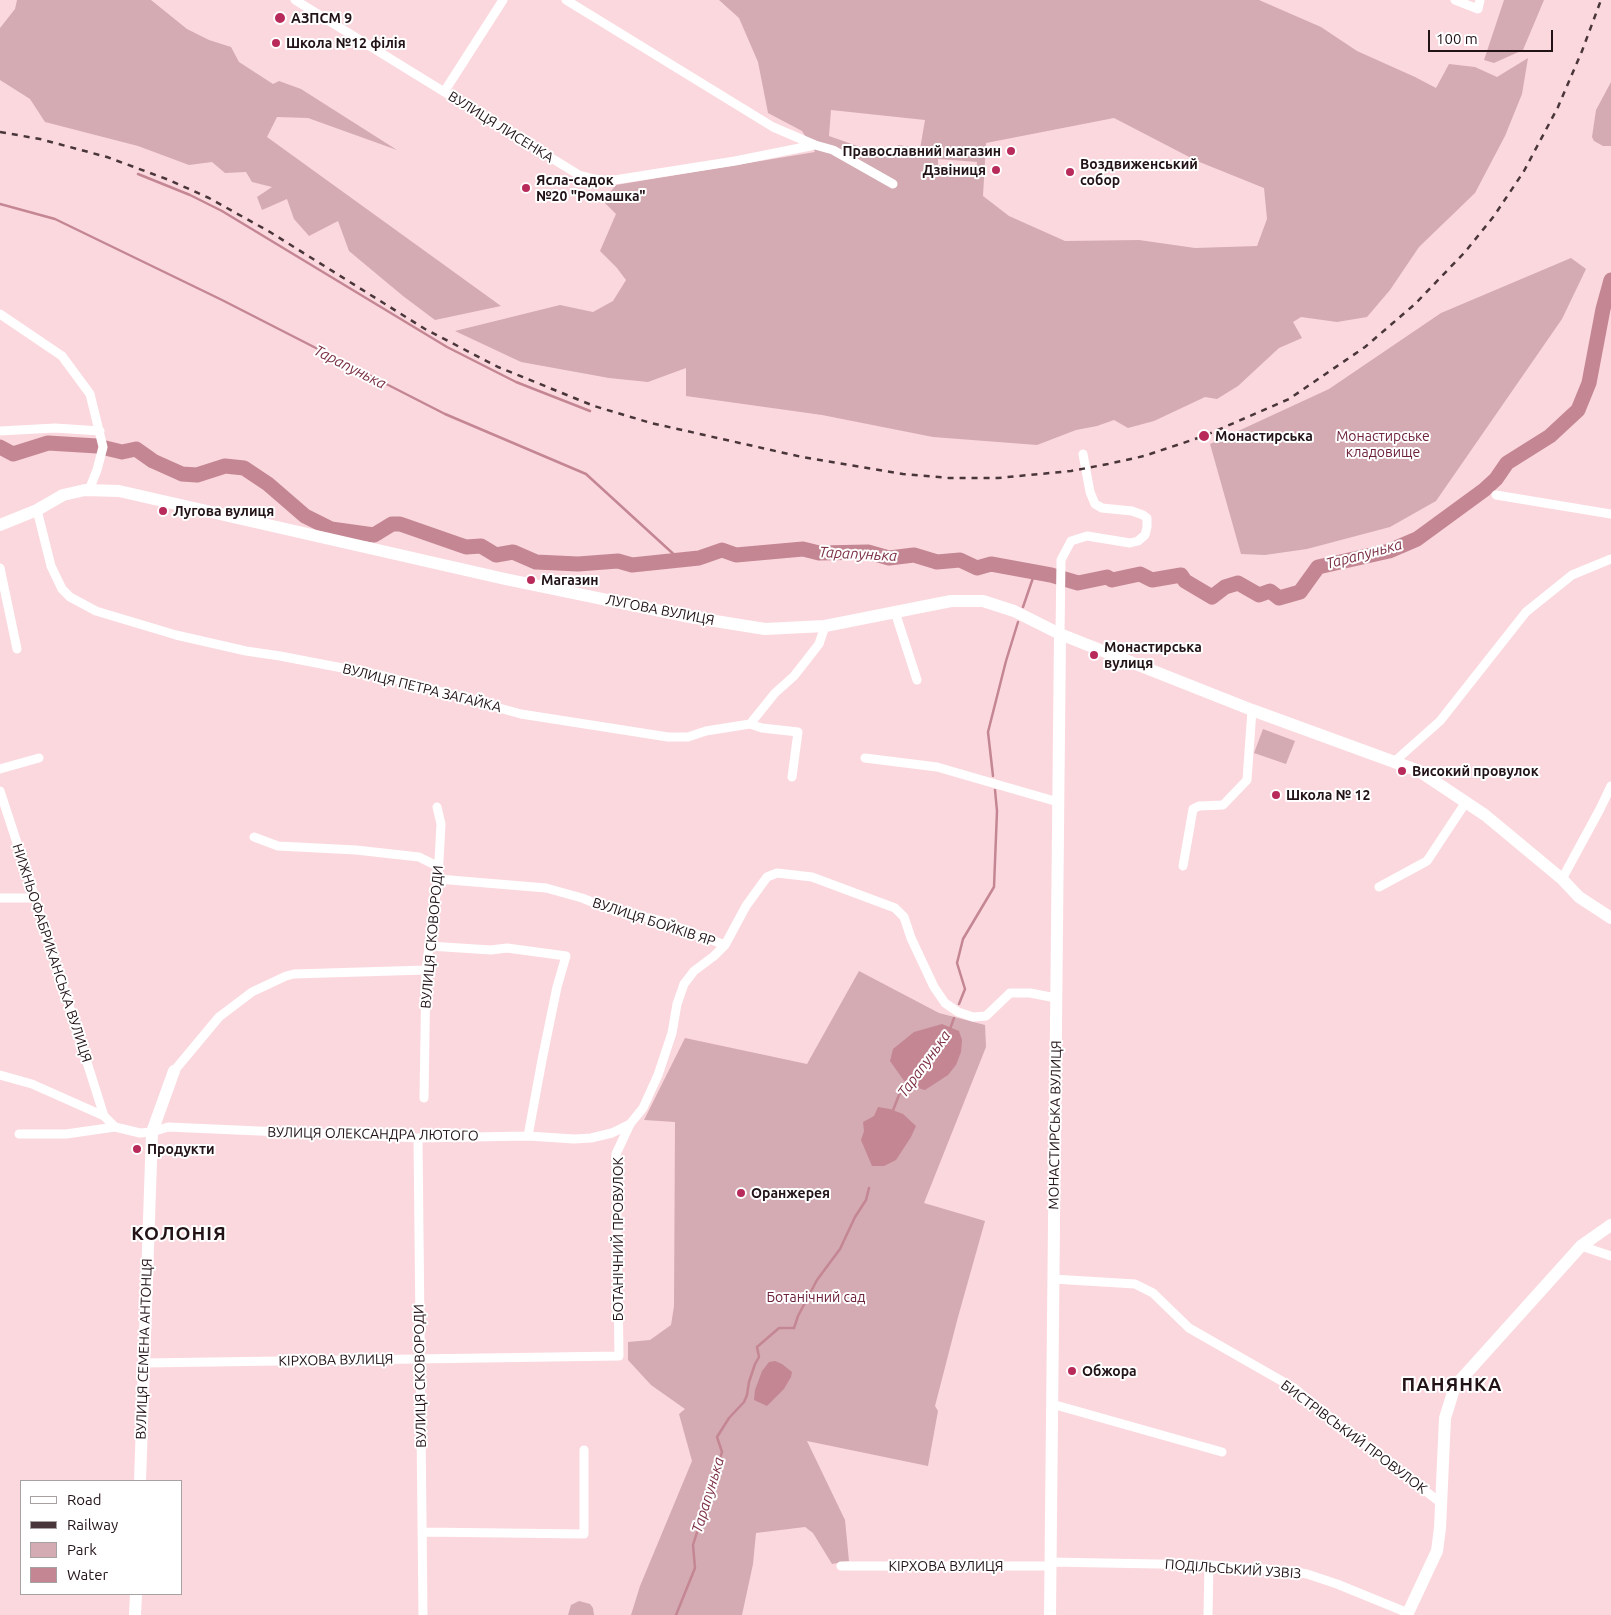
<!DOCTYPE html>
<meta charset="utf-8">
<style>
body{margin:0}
#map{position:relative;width:1611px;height:1615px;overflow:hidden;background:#fbd8de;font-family:Ubuntu,sans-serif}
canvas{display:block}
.legend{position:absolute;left:20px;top:1480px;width:162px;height:115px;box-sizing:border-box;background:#fff;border:1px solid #a7a1a2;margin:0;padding:6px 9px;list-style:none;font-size:15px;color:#221316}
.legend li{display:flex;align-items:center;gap:10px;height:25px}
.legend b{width:25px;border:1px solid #a7a1a2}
.scale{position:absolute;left:1428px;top:30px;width:125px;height:22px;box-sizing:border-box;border:2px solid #221316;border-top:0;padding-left:6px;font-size:15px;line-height:18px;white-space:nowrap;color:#221316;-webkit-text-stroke:4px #fff;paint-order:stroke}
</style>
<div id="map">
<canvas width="1611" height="1615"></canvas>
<ul class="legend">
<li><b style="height:6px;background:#fff"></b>Road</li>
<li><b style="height:6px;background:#49363a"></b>Railway</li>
<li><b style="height:14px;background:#d4abb3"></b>Park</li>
<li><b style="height:14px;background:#c48692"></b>Water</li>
</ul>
<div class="scale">100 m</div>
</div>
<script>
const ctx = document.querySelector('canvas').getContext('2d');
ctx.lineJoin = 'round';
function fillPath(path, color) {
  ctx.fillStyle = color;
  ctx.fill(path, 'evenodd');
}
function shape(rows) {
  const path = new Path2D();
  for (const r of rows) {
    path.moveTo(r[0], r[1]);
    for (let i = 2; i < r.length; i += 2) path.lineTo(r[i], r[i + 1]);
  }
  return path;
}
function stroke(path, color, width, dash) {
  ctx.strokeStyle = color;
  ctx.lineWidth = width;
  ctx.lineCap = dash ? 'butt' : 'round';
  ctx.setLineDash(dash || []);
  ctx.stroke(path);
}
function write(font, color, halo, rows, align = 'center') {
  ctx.font = font + ' Ubuntu,sans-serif';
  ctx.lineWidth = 4;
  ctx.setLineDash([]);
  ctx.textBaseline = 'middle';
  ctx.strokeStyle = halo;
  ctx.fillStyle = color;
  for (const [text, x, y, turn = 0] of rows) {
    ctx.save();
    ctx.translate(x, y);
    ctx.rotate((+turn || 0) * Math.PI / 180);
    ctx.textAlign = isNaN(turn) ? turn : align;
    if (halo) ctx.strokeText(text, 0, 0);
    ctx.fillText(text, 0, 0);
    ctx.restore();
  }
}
const green = shape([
 [17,0,151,0,187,29,209,40,231,47,239,62,273,84,279,81,301,89,397,150,308,118,277,117,267,137,501,306,435,320,403,296,349,251,338,221,309,236,294,219,287,199,262,210,257,197,272,187,252,182,246,172,225,173,212,162,189,165,138,146,45,122,30,99,0,80,0,28,15,9],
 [719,0,1259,0,1321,27,1357,51,1415,77,1436,88,1449,64,1475,67,1497,77,1528,58,1522,94,1505,136,1475,193,1419,247,1390,290,1367,317,1337,322,1301,317,1293,322,1302,338,1279,348,1238,386,1217,399,1205,397,1154,421,1128,428,1114,420,1097,426,1076,430,1037,445,933,437,822,415,686,396,686,368,648,382,609,378,521,362,455,331,560,305,593,312,613,301,626,280,617,268,600,251,616,214,603,201,616,185,815,152,802,131,768,113,758,62,739,18],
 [831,110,925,120,920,149,899,145,880,154,829,136],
 [1114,118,1197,161,1264,188,1267,219,1257,246,1195,248,1139,240,1065,241,1009,216,983,196,986,143],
 [938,159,977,162,976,169,938,165],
 [1504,0,1544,0,1523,50,1494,63,1484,60],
 [1611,82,1611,146,1603,146,1594,141,1592,137,1596,110],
 [1571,258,1586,269,1562,319,1436,501,1390,527,1307,549,1265,555,1241,554,1210,444,1329,389,1441,313],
 [1263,729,1295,741,1286,764,1254,753],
 [859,971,939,1013,985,1025,986,1047,924,1203,985,1221,958,1317,935,1406,938,1411,928,1466,807,1441,845,1520,849,1561,832,1564,813,1533,805,1527,756,1533,753,1564,742,1615,631,1615,640,1586,692,1461,679,1414,685,1409,651,1385,628,1360,628,1342,650,1340,671,1325,674,1306,675,1122,644,1120,685,1038,807,1064],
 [579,1601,590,1604,593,1608,594,1615,568,1615,571,1605]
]);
const water = shape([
 [942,1024,959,1031,962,1040,961,1052,956,1065,948,1075,925,1090,907,1085,890,1061,893,1049,914,1032],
 [878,1107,890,1109,903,1114,916,1126,911,1137,896,1160,884,1166,872,1166,861,1140,864,1131,863,1122,874,1116],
 [775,1361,782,1364,792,1372,791,1377,784,1389,767,1406,754,1400,755,1390,762,1371,769,1362]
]);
const stream = shape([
 [138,174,190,195,222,211,447,347,516,382,590,411],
 [0,204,55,219,222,300,445,414,586,474,680,560],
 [1023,607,1035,572],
 [993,776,988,732,1006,661,1018,622],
 [959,1004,965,989,957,963,963,939,994,887,997,811,995,790],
 [950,1029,954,1018],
 [892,1113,899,1095,907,1082],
 [676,1615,695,1568,693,1545,722,1452,717,1437,729,1418,744,1402,747,1395,749,1382,755,1364,759,1357,757,1347,779,1328,794,1328,798,1316,817,1280,840,1249,855,1217,866,1200,869,1188]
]);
const river = shape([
 [0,447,13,454,48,443,97,446,122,452,136,449,153,461,182,474,197,475,225,466,244,468,268,484,305,516,331,529,374,535,392,524,400,524,466,547,481,546,496,555,513,552,536,562,578,564,618,561,632,565,699,558,722,550,736,555,803,549,819,553,868,552,889,558,914,555,937,562,960,560,977,568,991,564,1051,575,1078,583,1107,577,1112,580,1140,574,1152,580,1181,575,1185,581,1212,597,1225,587,1238,583,1259,595,1270,591,1279,598,1300,592,1318,567,1389,551,1417,539,1484,490,1496,479,1507,463,1550,436,1578,410,1589,383,1603,309,1611,280]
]);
const street = shape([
 [295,0,579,175,594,179,608,181,735,161,815,145],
 [566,0,773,127,815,145,833,150,893,184],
 [1455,0,1478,9,1480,0],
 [444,92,503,0],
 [0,314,62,356,90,394,103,447,97,470,89,490],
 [0,431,55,428,100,431],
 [1496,495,1611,514],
 [37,510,51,566,62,589,70,597,96,611,176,635,246,651,280,656,384,676,521,714,668,737,688,737,706,731,750,724,775,693,794,676,819,644,825,626],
 [0,568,17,649],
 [895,612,917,680],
 [1060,634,1061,560,1071,541,1087,536,1130,543,1138,541,1145,535,1147,527,1147,518,1143,515,1132,511,1102,508,1095,504,1090,492,1083,454],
 [750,724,762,728,798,732,792,777],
 [865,758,937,767,1058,802],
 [1395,761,1440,721,1526,612,1572,575,1611,559],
 [0,769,39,758],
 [0,791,35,898,104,1116],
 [254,837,278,846,356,850,419,857,439,867],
 [1183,866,1193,809,1199,806,1223,805,1247,780,1252,710],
 [438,879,546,888,582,898,612,910,661,921,725,945,746,906,767,877,777,873,812,877,895,908,904,917,911,938,934,987,945,1003,958,1012,973,1017,986,1016,1010,993,1030,993,1056,998],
 [1562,879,1600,809,1611,786],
 [1379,887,1427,861,1466,802],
 [0,898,35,898],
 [429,946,491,950,507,948,566,956,557,987,542,1060,528,1136],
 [174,1071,219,1017,252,992,286,976,294,974,426,970],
 [0,1075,32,1084,104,1116,115,1127,140,1133,152,1132,168,1127,418,1138,528,1136,574,1139,591,1138,612,1133,630,1124],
 [424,1098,426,970,438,879,441,824,437,807],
 [19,1134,66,1134,115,1127],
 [418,1138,423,1615],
 [1581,1246,1611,1256],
 [1053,1279,1135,1284,1153,1293,1189,1328,1294,1388,1337,1423,1441,1503],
 [144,1363,619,1356,616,1154,630,1124,643,1108,658,1075,672,1033,677,1004,684,984,694,971,714,956,725,945],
 [1052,1404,1222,1452],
 [422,1532,584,1534,584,1450],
 [1051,1562,1209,1565,1290,1571,1307,1574,1337,1584,1408,1613],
 [841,1566,1051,1566],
 [1208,1615,1209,1565]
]);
const secondary = shape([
 [0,525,37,510,63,495,85,490,119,491,505,579,690,617,765,629,825,626,951,601,983,601,1014,611,1060,634,1252,710,1419,771,1485,815,1562,879,1579,897,1611,918],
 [140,1481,152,1132,174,1071],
 [135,1615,136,1594],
 [1050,1615,1060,634],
 [1407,1615,1437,1551,1440,1528,1445,1418,1455,1386,1581,1246,1611,1225]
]);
const rail = shape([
 [0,132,40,139,107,157,169,180,209,198,270,232,425,329,498,367,594,406,651,423,802,457,903,474,949,478,998,478,1071,471,1108,464,1144,456,1204,436,1289,399,1365,347,1415,304,1465,252,1494,216,1524,171,1558,107,1582,51,1601,0]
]);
const markers = [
 [280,18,6,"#b82a5a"],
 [276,43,5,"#b82a5a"],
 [1011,151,5,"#b82a5a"],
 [996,170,5,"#b82a5a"],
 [1070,172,5,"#b82a5a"],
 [526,188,5,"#b82a5a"],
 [1204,436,6,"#b82a5a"],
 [163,511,5,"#b82a5a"],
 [531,580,5,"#b82a5a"],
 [1094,655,5,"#b82a5a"],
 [1402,771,5,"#b82a5a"],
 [1276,795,5,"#b82a5a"],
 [137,1149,5,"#b82a5a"],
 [741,1193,5,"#b82a5a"],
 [1072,1371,5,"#b82a5a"]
];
const poiNames = [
 ["АЗПСМ 9",291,18],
 ["Школа №12 філія",286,43],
 ["Православний магазин",1001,151,"right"],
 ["Воздвиженський",1080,164],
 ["собор",1080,180],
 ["Дзвіниця",986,170,"right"],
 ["Ясла-садок",536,180],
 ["№20 \"Ромашка\"",536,196],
 ["Монастирська",1215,436],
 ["Лугова вулиця",173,511],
 ["Магазин",541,580],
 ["Монастирська",1104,647],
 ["вулиця",1104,663],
 ["Високий провулок",1412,771],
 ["Школа № 12",1286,795],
 ["Продукти",147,1149],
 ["Оранжерея",751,1193],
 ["Обжора",1082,1371]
];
const streetNames = [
 ["ВУЛИЦЯ ЛИСЕНКА",501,127,32],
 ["ЛУГОВА ВУЛИЦЯ",660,610,11],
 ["ВУЛИЦЯ ПЕТРА ЗАГАЙКА",422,688,14],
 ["ВУЛИЦЯ БОЙКІВ ЯР",654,922,18],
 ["ВУЛИЦЯ СКОВОРОДИ",432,937,-85],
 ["НИЖНЬОФАБРИКАНСЬКА ВУЛИЦЯ",52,953,72],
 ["МОНАСТИРСЬКА ВУЛИЦЯ",1055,1125,-89],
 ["ВУЛИЦЯ ОЛЕКСАНДРА ЛЮТОГО",373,1134,1],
 ["БОТАНІЧНИЙ ПРОВУЛОК",618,1239,-90],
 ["ВУЛИЦЯ СЕМЕНА АНТОНЦЯ",144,1349,-88],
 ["КІРХОВА ВУЛИЦЯ",336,1360,-1],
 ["ВУЛИЦЯ СКОВОРОДИ",420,1376,-91],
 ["БИСТРІВСЬКИЙ ПРОВУЛОК",1354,1437,37],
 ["КІРХОВА ВУЛИЦЯ",946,1566],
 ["ПОДІЛЬСЬКИЙ УЗВІЗ",1233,1569,4]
];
const parkNames = [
 ["Монастирське",1383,436],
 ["кладовище",1383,452],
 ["Ботанічний сад",816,1297]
];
const waterNames = [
 ["Тарапунька",350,367,27],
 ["Тарапунька",858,554,3],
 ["Тарапунька",1364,554,-15],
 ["Тарапунька",924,1064,-54],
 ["Тарапунька",708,1495,-73]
];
const districtNames = [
 ["КОЛОНІЯ",179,1234],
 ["ПАНЯНКА",1452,1385]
];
fillPath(green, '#d4abb3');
fillPath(water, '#c48692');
stroke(stream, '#c48692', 2.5);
stroke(river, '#c48692', 15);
stroke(street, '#fff', 9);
stroke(secondary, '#fff', 12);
stroke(rail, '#49363a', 2.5, [6, 6]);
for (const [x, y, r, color] of markers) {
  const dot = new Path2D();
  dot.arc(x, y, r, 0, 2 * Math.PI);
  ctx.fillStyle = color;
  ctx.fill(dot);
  stroke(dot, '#fff', 2);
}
write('bold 14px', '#221316', '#fff', poiNames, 'left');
write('14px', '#221316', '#fff', streetNames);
write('14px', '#6d2238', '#fff', parkNames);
write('italic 15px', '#7c3044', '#fff', waterNames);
ctx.letterSpacing = '1px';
write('bold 19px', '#221316', '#fff', districtNames);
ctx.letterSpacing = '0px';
</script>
